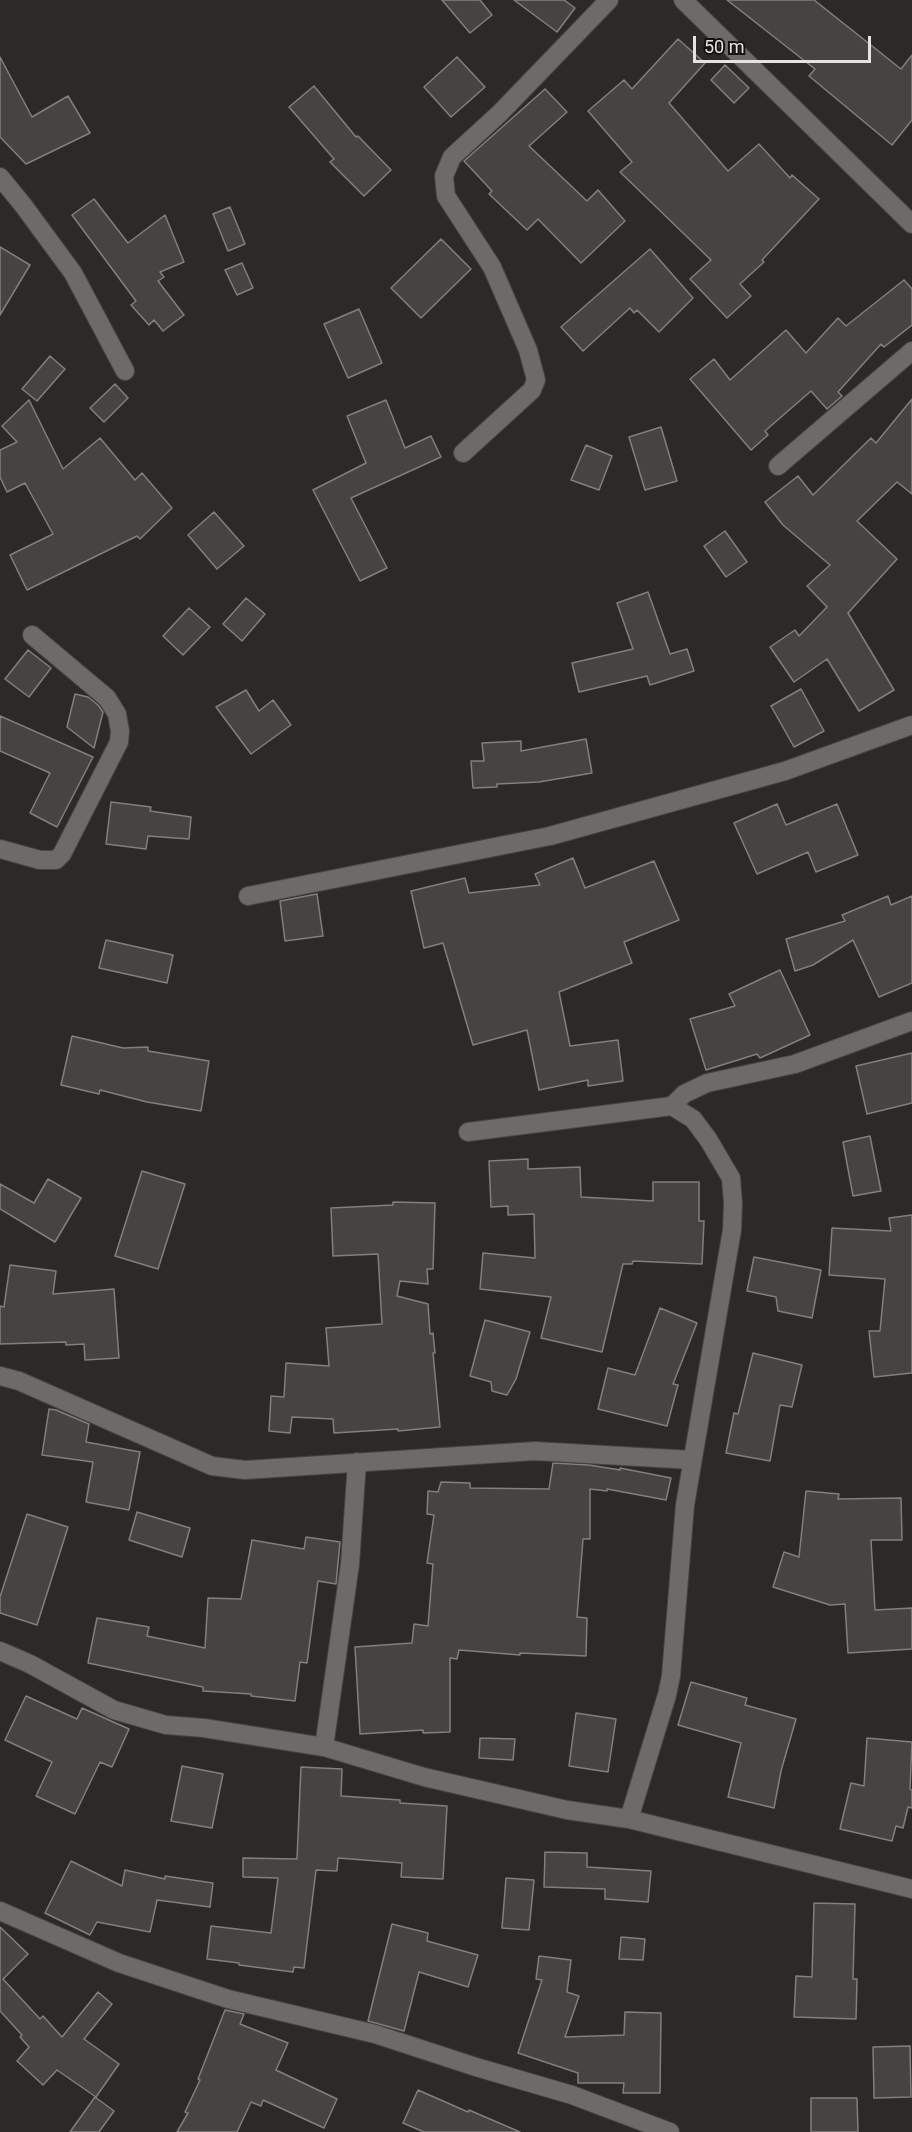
<!DOCTYPE html>
<style>
body{margin:0}
#map{position:relative;width:912px;height:2132px;overflow:hidden;background:#2c2a28;font-family:Roboto,sans-serif}
canvas{display:block}
.scale{position:absolute;left:693px;top:36px;width:178px;height:27px;box-sizing:border-box;border:3px solid #e4e3e1;border-top:0;padding-left:8px;font-size:18px;line-height:21px;white-space:nowrap;color:#e4e3e1;-webkit-text-stroke:4px #141312;paint-order:stroke}
</style>
<div id="map">
<canvas width="912" height="2132"></canvas>
<div class="scale">50 m</div>
</div>
<script>
const ctx = document.querySelector('canvas').getContext('2d');
ctx.lineJoin = 'round';
function fillPath(path, color) {
  ctx.fillStyle = color;
  ctx.fill(path, 'evenodd');
}
function shape(rows) {
  const path = new Path2D();
  for (const r of rows) {
    path.moveTo(r[0], r[1]);
    for (let i = 2; i < r.length; i += 2) path.lineTo(r[i], r[i + 1]);
  }
  return path;
}
function stroke(path, color, width, dash) {
  ctx.strokeStyle = color;
  ctx.lineWidth = width;
  ctx.lineCap = dash ? 'butt' : 'round';
  ctx.setLineDash(dash || []);
  ctx.stroke(path);
}
const building = shape([
 [442,0,480,0,492,15,470,33,442,0],
 [514,0,564,0,575,8,557,32,514,0],
 [727,0,814,0,901,69,912,55,912,120,892,145,809,76,815,69,727,0],
 [678,39,705,63,669,103,728,171,759,144,790,178,792,175,819,199,762,260,764,262,740,284,751,296,727,318,690,279,711,260,620,172,632,162,588,111,624,80,632,89,678,39],
 [0,57,32,117,68,96,90,133,26,164,0,137,0,57],
 [457,57,485,87,451,117,424,87,457,57],
 [725,65,749,88,734,103,711,80,725,65],
 [314,86,356,137,358,136,391,170,364,196,330,162,334,159,289,107,314,86],
 [545,89,567,112,529,146,587,201,598,190,625,221,581,263,538,219,527,230,489,194,492,191,464,161,545,89],
 [94,199,128,243,165,215,184,262,160,272,164,277,158,281,184,315,163,331,154,320,149,325,131,305,136,301,72,215,94,199],
 [230,207,245,244,228,251,213,214,230,207],
 [441,239,471,269,421,318,391,288,441,239],
 [0,247,30,265,0,315,0,247],
 [650,249,693,298,659,332,637,310,634,313,630,308,583,351,561,327,650,249],
 [242,263,253,288,237,295,225,270,242,263],
 [904,280,912,289,912,325,884,347,881,344,838,392,842,396,827,409,811,391,765,431,768,435,751,450,690,379,714,359,730,380,786,330,806,353,838,318,846,326,904,280],
 [359,309,382,363,348,378,324,324,359,309],
 [50,356,65,369,37,401,22,389,50,356],
 [115,384,128,398,104,422,90,408,115,384],
 [912,399,912,494,897,482,857,521,897,559,848,613,894,690,859,711,827,659,794,682,770,647,795,630,799,636,827,607,807,586,830,565,783,525,765,502,798,476,813,495,871,438,876,443,912,399],
 [29,400,63,469,100,438,135,480,142,473,172,508,140,539,137,536,27,590,10,555,53,534,25,483,7,492,0,477,0,450,17,442,2,426,29,400],
 [386,400,405,448,431,436,441,457,351,498,387,568,360,581,313,490,366,463,347,416,386,400],
 [661,427,677,481,645,490,629,437,661,427],
 [586,445,612,456,599,490,571,480,586,445],
 [214,512,244,546,217,569,188,535,214,512],
 [725,531,747,562,726,577,704,546,725,531],
 [648,592,670,654,687,649,694,671,650,685,647,676,579,692,572,663,633,649,617,603,648,592],
 [246,598,265,614,242,641,223,624,246,598],
 [189,608,210,627,183,655,163,636,189,608],
 [28,650,51,668,29,697,5,679,28,650],
 [801,689,824,731,794,747,771,706,801,689],
 [246,690,259,711,273,700,291,725,251,754,216,707,246,690],
 [75,694,88,697,98,705,103,712,94,748,67,727,75,694],
 [0,716,93,757,57,827,30,813,50,773,0,751,0,716],
 [586,739,592,773,539,782,497,784,497,787,473,788,471,761,484,761,482,743,521,741,521,751,586,739],
 [111,802,151,807,150,811,191,817,189,839,148,836,146,849,106,844,111,802],
 [777,804,786,825,837,804,858,855,816,872,808,852,757,874,734,823,777,804],
 [573,858,585,888,654,861,679,920,624,942,632,963,559,992,570,1046,618,1040,623,1081,588,1086,588,1080,539,1090,527,1030,473,1045,443,943,424,948,411,891,465,878,469,893,540,885,535,874,573,858],
 [317,894,323,936,285,941,280,901,317,894],
 [888,896,891,905,912,896,912,983,879,997,853,940,813,965,795,971,786,939,845,921,842,915,888,896],
 [106,940,173,955,167,983,99,968,106,940],
 [780,970,810,1035,760,1058,757,1054,706,1070,690,1019,735,1006,729,994,780,970],
 [72,1036,123,1048,148,1047,148,1051,209,1061,201,1111,147,1102,100,1090,99,1094,61,1085,72,1036],
 [912,1053,912,1103,867,1114,856,1066,912,1053],
 [870,1136,881,1191,853,1196,843,1142,870,1136],
 [528,1159,528,1169,580,1167,581,1197,653,1201,653,1182,699,1182,699,1221,704,1221,702,1264,633,1261,632,1264,623,1264,602,1352,541,1338,551,1297,480,1289,483,1253,535,1258,534,1214,508,1215,508,1206,491,1207,489,1161,528,1159],
 [142,1171,185,1184,158,1269,115,1256,142,1171],
 [48,1179,81,1198,55,1242,0,1209,0,1184,34,1203,48,1179],
 [393,1202,435,1203,433,1269,427,1269,428,1284,400,1281,397,1296,428,1304,430,1334,433,1333,435,1353,433,1353,440,1427,398,1431,398,1429,334,1433,333,1419,292,1417,290,1433,269,1431,271,1396,284,1397,286,1363,329,1366,326,1328,382,1324,378,1254,333,1256,331,1208,393,1205,393,1202],
 [912,1215,912,1373,874,1377,869,1331,880,1331,885,1279,829,1275,832,1228,891,1231,889,1218,912,1215],
 [754,1257,821,1270,812,1318,778,1311,776,1297,747,1291,754,1257],
 [10,1265,56,1271,53,1294,114,1289,119,1358,85,1360,84,1344,66,1345,66,1342,0,1344,0,1306,4,1307,10,1265],
 [660,1308,697,1323,673,1384,678,1385,667,1426,598,1409,608,1368,635,1375,660,1308],
 [485,1320,530,1332,516,1379,507,1395,492,1391,491,1382,470,1376,485,1320],
 [753,1353,802,1365,792,1407,780,1405,770,1461,726,1453,734,1413,738,1414,753,1353],
 [49,1409,56,1410,89,1424,86,1442,140,1452,129,1510,86,1502,93,1462,42,1455,49,1409],
 [553,1463,589,1465,620,1470,620,1468,671,1478,666,1500,607,1489,607,1491,590,1489,590,1539,583,1539,577,1617,587,1618,586,1656,520,1653,520,1655,459,1650,457,1659,450,1658,450,1732,423,1733,423,1730,360,1734,355,1647,412,1643,414,1624,428,1626,433,1564,427,1563,434,1515,427,1514,428,1491,438,1492,441,1482,470,1483,470,1488,549,1489,553,1463],
 [806,1491,839,1494,838,1499,901,1498,902,1540,871,1540,875,1610,912,1608,912,1649,848,1653,845,1604,830,1605,773,1587,784,1552,799,1557,806,1491],
 [137,1512,190,1528,182,1557,129,1540,137,1512],
 [27,1514,68,1527,37,1625,0,1613,0,1597,27,1514],
 [306,1537,340,1542,336,1584,318,1581,307,1663,300,1662,295,1701,251,1696,251,1694,203,1691,203,1687,88,1663,97,1618,149,1627,147,1636,205,1648,208,1598,241,1599,252,1540,304,1549,306,1537],
 [691,1682,747,1698,745,1705,796,1719,781,1771,774,1808,728,1797,741,1743,678,1725,691,1682],
 [26,1696,77,1719,82,1708,129,1729,112,1767,100,1762,75,1814,36,1796,52,1762,5,1740,26,1696],
 [576,1713,616,1719,608,1772,569,1766,576,1713],
 [480,1738,515,1739,513,1760,479,1758,480,1738],
 [867,1738,912,1742,910,1789,912,1790,912,1808,908,1807,903,1828,896,1826,892,1841,840,1829,851,1783,864,1786,867,1738],
 [182,1766,223,1774,212,1828,171,1821,182,1766],
 [301,1767,342,1769,341,1796,400,1800,400,1803,447,1806,443,1879,401,1877,402,1863,338,1858,337,1871,316,1870,304,1968,294,1967,293,1972,239,1965,239,1963,207,1959,211,1926,271,1933,278,1878,243,1877,243,1858,297,1859,301,1767],
 [545,1852,587,1853,587,1867,651,1871,648,1902,605,1899,605,1889,544,1887,545,1852],
 [71,1861,122,1886,125,1870,165,1879,165,1876,213,1883,210,1907,157,1900,150,1932,97,1922,90,1935,45,1913,71,1861],
 [506,1878,534,1880,529,1930,502,1928,506,1878],
 [814,1903,855,1904,853,1979,857,1979,856,2019,794,2017,796,1976,812,1977,814,1903],
 [392,1924,428,1933,427,1941,478,1955,468,1987,419,1972,404,2031,368,2021,392,1924],
 [0,1927,28,1954,3,1979,40,2019,43,2016,62,2037,98,1992,112,2004,84,2039,119,2064,96,2097,57,2070,43,2085,17,2061,29,2047,20,2037,22,2035,0,2011,0,1927],
 [621,1937,645,1939,643,1960,619,1959,621,1937],
 [539,1956,571,1960,567,1992,579,1996,565,2037,624,2035,625,2012,661,2013,660,2093,623,2093,624,2083,578,2083,578,2073,518,2053,542,1980,536,1979,539,1956],
 [225,2010,244,2014,240,2024,288,2043,276,2070,337,2099,324,2128,263,2100,261,2106,251,2102,237,2132,177,2132,188,2113,185,2112,200,2080,198,2079,225,2010],
 [910,2046,911,2097,874,2098,873,2047,910,2046],
 [418,2090,468,2112,469,2110,520,2132,424,2132,403,2123,418,2090],
 [95,2097,114,2111,99,2132,70,2132,95,2097],
 [811,2098,857,2098,858,2132,811,2132,811,2098]
]);
const street = shape([
 [683,0,912,224],
 [0,177,23,205,73,273,125,371],
 [463,453,532,390,536,380,528,350,492,267,446,196,444,176,452,157,500,113,609,0],
 [778,466,912,351],
 [0,849,40,860,56,860,62,854,119,742,120,731,117,714,107,698,32,635],
 [248,896,550,836,785,771,912,725],
 [468,1132,672,1106,684,1094,707,1083,795,1064,912,1021],
 [0,1376,19,1381,212,1466,245,1470,535,1451,692,1460],
 [0,1651,30,1664,114,1710,166,1725,204,1728,324,1747,424,1777,567,1810,629,1819,912,1889],
 [324,1747,350,1564,357,1462],
 [629,1819,667,1695,671,1676,685,1505,732,1230,733,1203,731,1178,708,1139,693,1119,672,1106],
 [0,1911,119,1963,228,1999,375,2034,476,2067,572,2095,670,2132]
]);
fillPath(building, '#464442');
stroke(building, '#827f7d', 1.5);
stroke(street, '#474543', 20);
stroke(street, '#6d6b68', 18);
</script>
